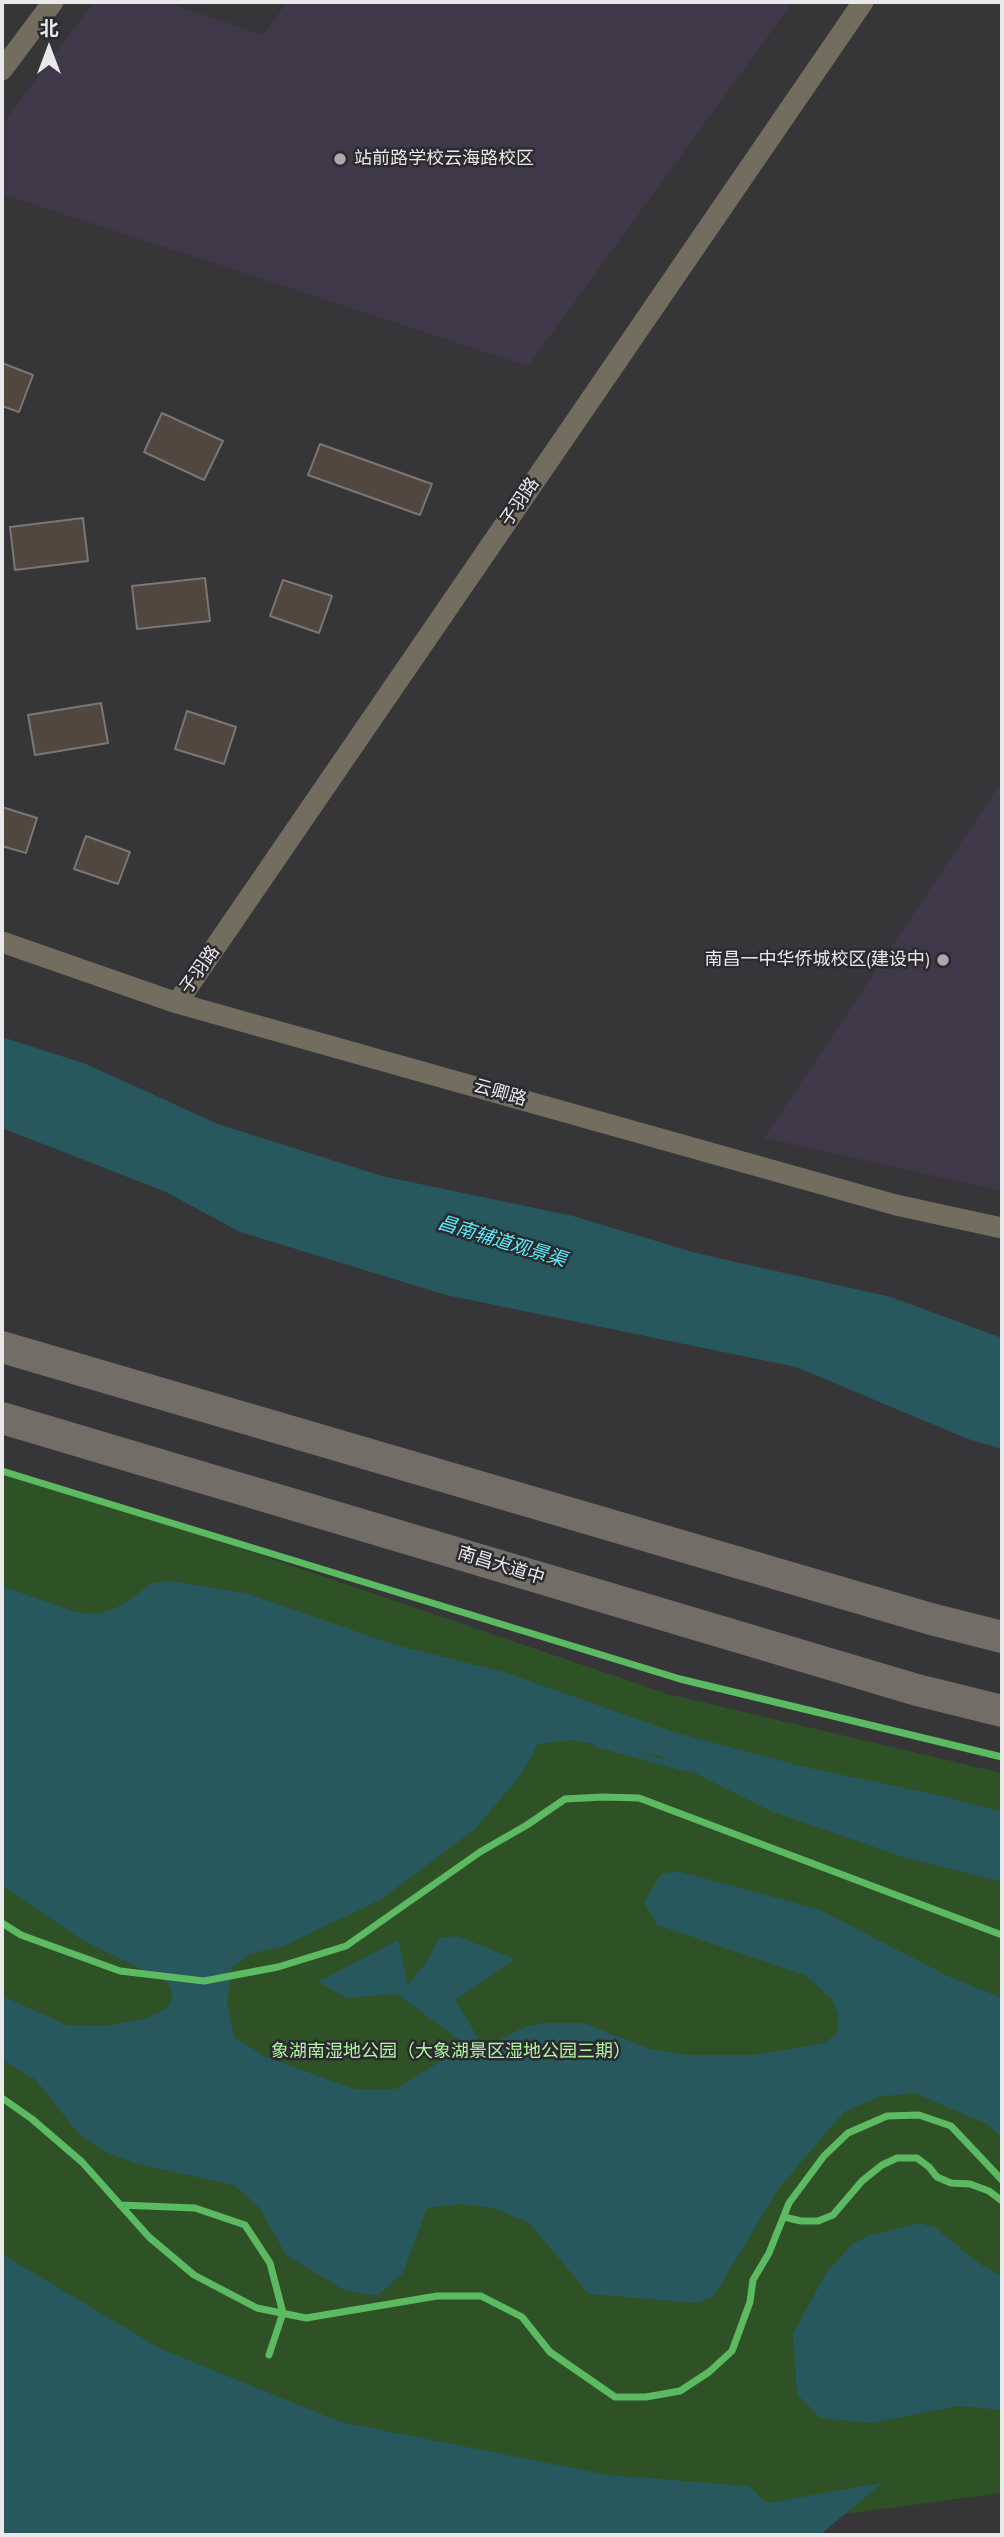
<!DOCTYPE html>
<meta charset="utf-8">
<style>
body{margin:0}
#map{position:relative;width:1004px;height:2537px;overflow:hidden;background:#363538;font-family:"PT Sans Narrow","Noto Sans SC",sans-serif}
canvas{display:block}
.frame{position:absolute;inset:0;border:4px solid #e9e8eb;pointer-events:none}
.north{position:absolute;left:14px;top:14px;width:70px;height:70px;-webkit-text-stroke:5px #2b2a2f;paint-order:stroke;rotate:0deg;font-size:19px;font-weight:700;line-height:28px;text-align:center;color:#e9e8eb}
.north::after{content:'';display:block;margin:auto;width:24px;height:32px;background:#e9e8eb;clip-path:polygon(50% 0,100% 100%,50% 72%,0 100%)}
</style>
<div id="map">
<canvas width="1004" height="2537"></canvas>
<div class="frame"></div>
<div class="north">北</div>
</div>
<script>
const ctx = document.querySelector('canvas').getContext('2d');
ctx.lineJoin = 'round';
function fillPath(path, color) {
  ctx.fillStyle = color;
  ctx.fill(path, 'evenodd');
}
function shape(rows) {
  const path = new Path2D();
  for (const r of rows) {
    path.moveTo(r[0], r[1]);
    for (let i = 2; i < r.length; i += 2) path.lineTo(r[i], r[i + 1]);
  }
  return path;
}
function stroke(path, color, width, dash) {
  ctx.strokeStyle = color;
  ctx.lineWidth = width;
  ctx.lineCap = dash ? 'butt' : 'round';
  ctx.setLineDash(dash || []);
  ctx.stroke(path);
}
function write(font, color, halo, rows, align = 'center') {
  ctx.font = font + ' "PT Sans Narrow","Noto Sans SC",sans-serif';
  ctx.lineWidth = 5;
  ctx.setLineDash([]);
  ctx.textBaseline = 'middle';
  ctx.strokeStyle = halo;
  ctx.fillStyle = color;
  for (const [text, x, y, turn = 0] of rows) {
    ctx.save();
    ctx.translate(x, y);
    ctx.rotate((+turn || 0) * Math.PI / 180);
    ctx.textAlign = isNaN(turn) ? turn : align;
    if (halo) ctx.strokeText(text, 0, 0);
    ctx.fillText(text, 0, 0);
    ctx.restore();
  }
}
const education = shape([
 [94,2,166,2,263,35,287,2,789,2,790,6,528,366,2,194,2,124],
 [1002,781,1002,1191,764,1138]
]);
const green = shape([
 [2,1467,668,1694,1002,1773,1002,2493,770,2524,468,2480,2,2295]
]);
const water = shape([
 [2,1037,86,1064,218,1124,382,1176,573,1216,696,1253,891,1297,1002,1338,1002,1449,968,1439,796,1367,446,1295,240,1232,166,1192,2,1128],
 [171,1581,246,1593,392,1644,504,1672,677,1733,805,1767,942,1796,1002,1812,1002,1882,903,1857,771,1811,660,1756,572,1740,538,1744,521,1775,475,1829,382,1899,284,1946,249,1954,232,1968,227,2002,234,2037,264,2056,354,2089,396,2089,466,2045,397,1994,347,1998,318,1982,398,1940,408,1985,427,1961,439,1938,457,1936,515,1959,455,2000,485,2049,494,2042,527,2026,546,2023,584,2023,650,2049,686,2055,756,2055,825,2043,838,2032,838,2015,832,1999,805,1975,657,1925,644,1902,661,1874,677,1871,818,1909,948,1976,1002,1998,1002,2138,987,2124,915,2093,878,2097,844,2112,779,2188,722,2283,712,2297,696,2303,589,2294,529,2223,493,2208,461,2204,427,2208,403,2273,377,2296,344,2290,286,2255,260,2208,234,2185,137,2164,106,2152,78,2133,36,2080,2,2060,2,1996,67,2025,102,2026,144,2019,168,2007,173,1996,167,1982,82,1940,2,1885,2,1586,76,1612,99,1614,120,1606,152,1583],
 [919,2223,936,2228,977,2262,1002,2277,1002,2410,957,2406,873,2423,820,2418,797,2394,793,2334,826,2273,852,2244,868,2236],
 [2,2254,161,2349,341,2422,608,2475,749,2486,767,2503,882,2483,820,2535,2,2535]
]);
const stream = shape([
 [597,1744,688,1769]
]);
const building = shape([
 [2,363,33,375,19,412,2,406,2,363],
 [162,413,223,441,204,480,144,452,162,413],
 [320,444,432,484,420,515,308,475,320,444],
 [83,518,88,561,15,570,10,527,83,518],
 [205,578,210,621,137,629,132,586,205,578],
 [283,580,332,596,319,633,270,616,283,580],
 [101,703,108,743,35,755,28,715,101,703],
 [187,711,236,727,224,764,175,749,187,711],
 [2,807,37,818,26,853,2,846,2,807],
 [86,836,130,852,118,884,74,869,86,836]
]);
const minor = shape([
 [2,70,53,2],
 [2,942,177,1003,896,1205,1002,1228],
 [177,1003,863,2]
]);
const highway = shape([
 [2,1347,931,1619,1002,1637],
 [2,1418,917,1690,1002,1711]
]);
const cycleway = shape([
 [2,1471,680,1679,1002,1757],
 [2,1923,21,1935,120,1971,204,1981,278,1967,346,1946,480,1852,527,1825,565,1799,603,1797,639,1798,1002,1935],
 [2,2098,32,2119,82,2162,149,2237,194,2275,257,2308,306,2318,437,2296,481,2296,522,2317,550,2352,615,2397,646,2397,680,2391,709,2372,732,2351,750,2302,753,2280,769,2253,789,2203,824,2156,848,2133,887,2116,919,2115,951,2126,1002,2180],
 [120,2205,195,2208,245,2225,270,2263,283,2313,269,2355],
 [784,2217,801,2221,818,2221,833,2215,862,2181,882,2165,897,2158,917,2158,929,2167,937,2177,951,2183,970,2184,989,2191,1002,2201]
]);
const markers = [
 [340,159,7,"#aaa9ac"],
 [943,960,7,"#aaa9ac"]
];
const poiNames = [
 ["站前路学校云海路校区",354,159],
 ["南昌一中华侨城校区(建设中)",929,960,"right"]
];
const streetNames = [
 ["子羽路",520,502,-56],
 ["子羽路",200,970,-55],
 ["云卿路",500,1093,16],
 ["南昌大道中",501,1566,17]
];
const parkNames = [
 ["象湖南湿地公园（大象湖景区湿地公园三期）",451,2052]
];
const waterNames = [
 ["昌南辅道观景渠",502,1242,17]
];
fillPath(education, '#3e3848');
fillPath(green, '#2e5126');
fillPath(water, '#26585d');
stroke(stream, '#26585d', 6);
fillPath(building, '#52473f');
stroke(building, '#797778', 2);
stroke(minor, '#736d5f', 21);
stroke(highway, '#726e67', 32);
stroke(cycleway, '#5cba63', 7);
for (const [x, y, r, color] of markers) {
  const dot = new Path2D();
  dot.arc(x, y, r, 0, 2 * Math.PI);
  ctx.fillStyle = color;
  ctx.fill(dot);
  stroke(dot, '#2b2a2f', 2.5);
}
write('18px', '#e9e8eb', '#2b2a2f', poiNames, 'left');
write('18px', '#e9e8eb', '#2b2a2f', streetNames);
write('18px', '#b0f3a1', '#2b2a2f', parkNames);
write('italic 19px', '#56f0fe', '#2b2a2f', waterNames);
</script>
